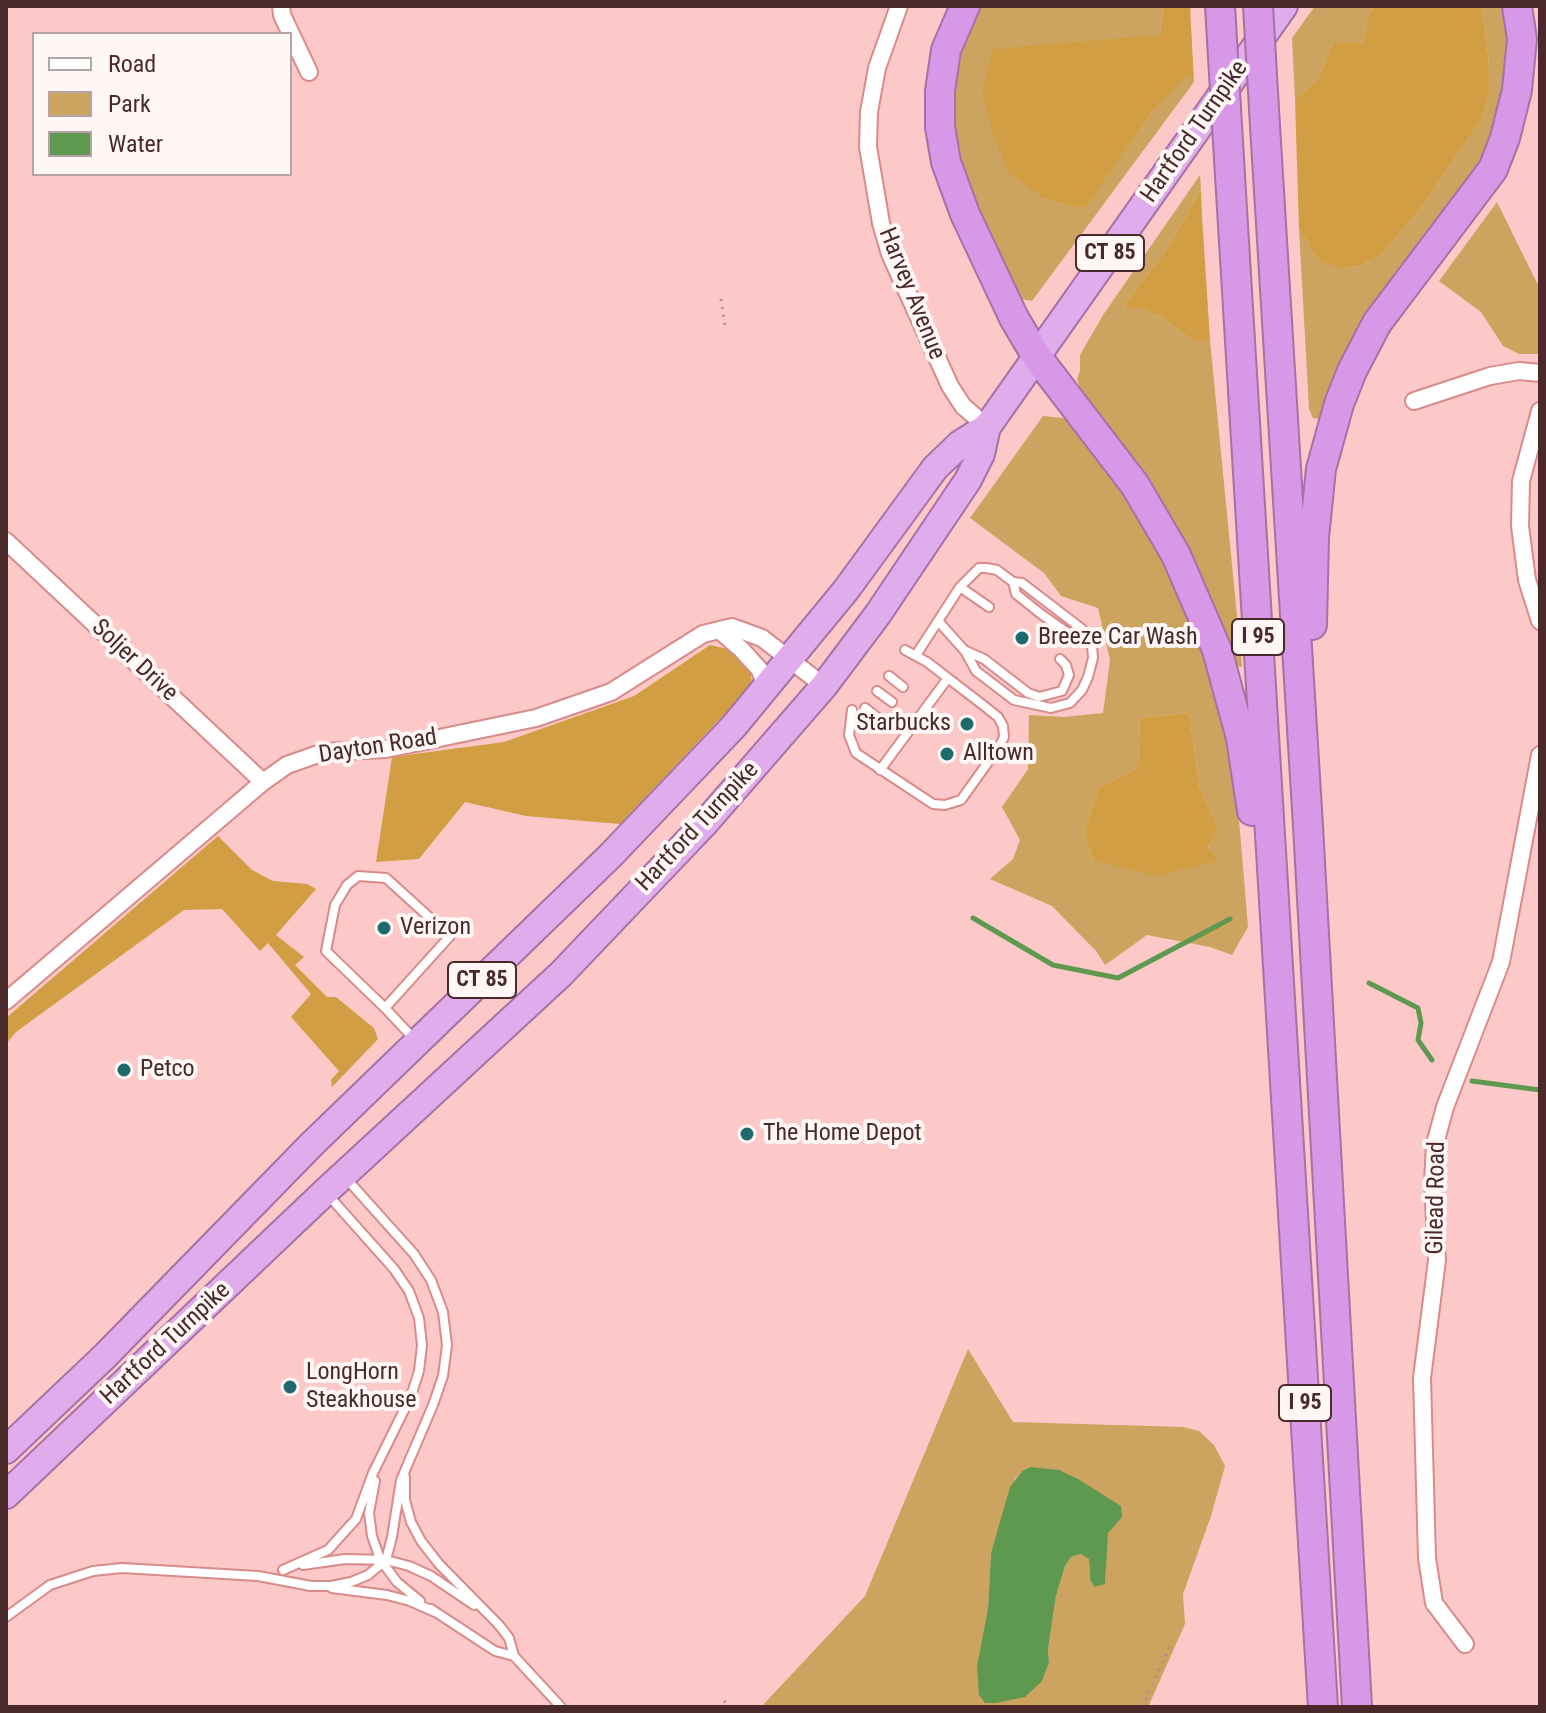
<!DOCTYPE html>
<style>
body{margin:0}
#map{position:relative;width:1546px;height:1713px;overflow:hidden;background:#fcc9c8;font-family:"Roboto Condensed",sans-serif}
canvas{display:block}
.frame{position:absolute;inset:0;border:8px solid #492929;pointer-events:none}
.legend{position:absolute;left:32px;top:32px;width:260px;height:144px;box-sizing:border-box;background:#fff6f6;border:2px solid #b6a4a4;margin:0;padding:10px 14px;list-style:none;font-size:24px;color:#492929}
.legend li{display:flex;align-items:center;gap:16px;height:40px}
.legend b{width:40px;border:2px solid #b6a4a4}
</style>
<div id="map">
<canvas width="1546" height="1713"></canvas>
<div class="frame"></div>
<ul class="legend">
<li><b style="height:10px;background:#fff"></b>Road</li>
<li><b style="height:22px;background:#cca45f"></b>Park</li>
<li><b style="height:22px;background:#5f9950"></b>Water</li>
</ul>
</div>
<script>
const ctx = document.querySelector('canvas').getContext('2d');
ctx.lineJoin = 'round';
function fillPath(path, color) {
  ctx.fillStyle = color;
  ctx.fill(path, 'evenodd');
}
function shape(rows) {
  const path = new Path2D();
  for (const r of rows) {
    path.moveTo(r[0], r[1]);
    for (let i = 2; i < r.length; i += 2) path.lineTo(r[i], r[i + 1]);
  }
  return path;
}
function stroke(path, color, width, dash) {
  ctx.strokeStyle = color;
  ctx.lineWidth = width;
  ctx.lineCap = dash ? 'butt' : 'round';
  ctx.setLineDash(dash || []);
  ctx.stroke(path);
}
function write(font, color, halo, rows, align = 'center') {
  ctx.font = font + ' "Roboto Condensed",sans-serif';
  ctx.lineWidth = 8;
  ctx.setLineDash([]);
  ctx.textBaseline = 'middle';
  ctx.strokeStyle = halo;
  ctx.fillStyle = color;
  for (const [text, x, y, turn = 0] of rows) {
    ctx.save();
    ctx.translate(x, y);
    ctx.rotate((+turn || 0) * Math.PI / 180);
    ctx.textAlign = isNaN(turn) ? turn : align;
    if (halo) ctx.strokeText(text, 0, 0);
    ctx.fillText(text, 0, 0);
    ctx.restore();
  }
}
const green = shape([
 [976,6,1163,6,1160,35,1045,199,1074,207,1086,206,1152,112,1189,72,1194,82,1032,301,1021,299,1002,271,967,182,954,131,953,87,968,25],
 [1315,6,1378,6,1370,10,1363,44,1333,43,1317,80,1295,99,1292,38],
 [1482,6,1504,6,1508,26,1509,76,1484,159,1345,360,1320,419,1313,418,1309,409,1299,229,1315,255,1345,269,1362,265,1382,254,1420,209,1482,119,1490,91,1488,54],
 [1200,175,1201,190,1165,252,1124,305,1127,308,1141,308,1162,317,1192,340,1210,340,1242,667,1234,666,1080,388,1077,379,1080,371,1080,355,1103,315],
 [1497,202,1540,289,1540,354,1519,354,1503,346,1481,312,1439,281],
 [1043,416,1064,418,1081,431,1125,493,1182,590,1212,671,1225,723,1236,784,1248,927,1232,955,1210,947,1147,935,1105,965,1096,951,1052,906,990,879,1013,859,1020,840,1002,807,1028,769,1029,715,1064,717,1103,713,1110,660,1098,608,1061,596,1044,573,970,518],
 [1189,713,1200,789,1218,828,1208,846,1218,861,1093,860,1084,832,1099,787,1138,768,1140,718],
 [968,1349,1013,1422,1183,1427,1199,1431,1214,1445,1225,1466,1211,1516,1183,1594,1185,1624,1148,1707,761,1707,865,1596],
 [1030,1467,1107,1533,1105,1584,1090,1579,1089,1558,1081,1554,1071,1557,1065,1566,1056,1596,1048,1651,1049,1662,988,1609,991,1553,1015,1479,1022,1471]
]);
const forest = shape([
 [1163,6,1190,6,1194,82,1189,73,1152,112,1086,207,1074,207,1045,199,1009,173,993,135,982,89,993,49,1160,35],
 [1378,6,1482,6,1488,54,1490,91,1482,119,1420,209,1382,254,1362,265,1345,269,1324,263,1315,255,1299,229,1295,99,1317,80,1333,43,1363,43,1370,10],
 [1201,190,1202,216,1210,340,1192,340,1162,317,1141,308,1127,308,1124,305,1165,252],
 [710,645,732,650,751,674,752,685,620,824,526,816,465,802,419,859,376,862,392,757,504,742,634,696],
 [1189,713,1200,789,1218,828,1208,847,1219,861,1155,876,1093,860,1084,832,1099,787,1138,768,1140,718],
 [218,836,252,870,273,881,307,884,316,889,276,935,304,957,295,965,327,997,336,997,374,1028,378,1039,332,1087,331,1080,339,1071,291,1017,311,994,268,943,260,951,222,909,184,910,16,1032,6,1044,6,1018]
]);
const water = shape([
 [1030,1467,1059,1470,1078,1479,1121,1506,1122,1517,1108,1533,1105,1584,1094,1587,1090,1579,1089,1559,1081,1554,1071,1557,1065,1566,1056,1596,1048,1650,1049,1662,1042,1681,1025,1697,996,1703,985,1703,979,1695,977,1666,988,1609,991,1553,1010,1487,1022,1471]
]);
const stream = shape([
 [973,918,1053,965,1118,978,1230,919],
 [1369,983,1418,1008,1421,1023,1418,1040,1432,1060],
 [1472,1081,1540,1090]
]);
const path = shape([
 [721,299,725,325],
 [724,1701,730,1707],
 [1142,1707,1172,1641]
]);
const service = shape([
 [1013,582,1016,594,1041,614,1072,636,1084,637],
 [960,587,989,607],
 [966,651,984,659,1028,693,1039,697,1062,691,1069,675,1066,665,1060,659],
 [916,655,960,587,979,568,986,568,997,570,1013,582,1022,583,1082,629,1084,637,1092,645,1093,658,1088,677,1082,690,1070,703,1051,708,1014,700,976,671,965,651,939,622],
 [889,676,903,687],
 [877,691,892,702],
 [865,708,879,719],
 [852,710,849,735,856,753,933,804,945,805,961,800,999,747,1004,737,1003,726,998,717,983,705,927,662,905,650],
 [880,770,948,678],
 [385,1008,326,951,335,905,347,885,358,876,386,878,450,936,385,1008,414,1039],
 [405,1477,405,1500,411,1522,421,1541,439,1564,499,1625,509,1638,514,1656,561,1707],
 [375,1481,369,1513,372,1536,380,1559,397,1582,420,1601],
 [303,1565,345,1559,386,1560,409,1566,431,1576,474,1605],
 [283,1570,328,1550,356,1519,373,1473,411,1396,419,1371,422,1345,419,1318,409,1291,394,1269,329,1196],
 [309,1586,331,1586,351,1582,368,1575,386,1560,392,1537,401,1480,433,1405,443,1376,447,1345,443,1312,431,1280,414,1254,345,1177],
 [332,1588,387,1595,410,1601,435,1612],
 [431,1609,495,1651,514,1656],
 [6,1617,50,1585,93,1571,122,1568,258,1576,311,1586]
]);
const minor = shape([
 [281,6,282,15,309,72],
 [899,6,877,68,869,112,868,147,881,223,890,254,950,386,963,406,987,427],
 [1414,401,1490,376,1519,371,1540,373],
 [1540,411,1521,481,1520,526,1527,580,1540,621],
 [6,541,263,782],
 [719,630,741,649,760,670,766,688],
 [6,1001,263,782,287,765,324,752,386,749,536,718,611,692,703,634,732,627,762,638,824,686],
 [1465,1644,1434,1603,1427,1558,1422,1378,1437,1260,1433,1183,1435,1144,1445,1107,1501,962,1540,755]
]);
const trunk = shape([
 [6,1450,106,1355,312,1144,611,855,734,726,846,590,935,468,960,444,987,427,1284,6],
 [6,1495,325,1192,561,974,705,823,824,686,878,614,968,480,981,454,987,427]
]);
const motorway = shape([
 [965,6,946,50,940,91,940,127,946,162,965,214,1014,318,1037,357,1135,485,1176,555,1217,650,1241,738,1252,811],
 [1265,126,1308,826,1357,1707],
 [1230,176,1323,1707],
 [1312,625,1314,537,1321,469,1339,404,1352,371,1377,323,1493,169,1505,138,1517,90,1522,39,1517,6]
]);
const motorwayBridge = shape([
 [1220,6,1230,176],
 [1258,6,1265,126]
]);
const markers = [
 [1022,638,8,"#1e6a6e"],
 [967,724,8,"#1e6a6e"],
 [947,754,8,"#1e6a6e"],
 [384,928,8,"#1e6a6e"],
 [124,1070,8,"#1e6a6e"],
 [747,1134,8,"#1e6a6e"],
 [290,1387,8,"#1e6a6e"]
];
const shields = [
 [1110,253,68],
 [1258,637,52],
 [482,980,68],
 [1305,1403,52]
];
const shieldNames = [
 ["CT 85",1110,253],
 ["I 95",1258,637],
 ["CT 85",482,980],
 ["I 95",1305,1403]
];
const streetNames = [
 ["Hartford Turnpike",1195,132,-55],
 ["Harvey Avenue",911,294,68],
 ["Soljer Drive",134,661,43],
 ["Dayton Road",378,747,-9],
 ["Hartford Turnpike",698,827,-47],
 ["Gilead Road",1437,1198,-89],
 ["Hartford Turnpike",166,1344,-43]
];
const poiNames = [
 ["Breeze Car Wash",1038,638],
 ["Starbucks",951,724,"right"],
 ["Alltown",963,754],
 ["Verizon",400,928],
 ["Petco",140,1070],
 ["The Home Depot",763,1134],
 ["LongHorn",306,1373],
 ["Steakhouse",306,1401]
];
fillPath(green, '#cca45f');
fillPath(forest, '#d19e44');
fillPath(water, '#5f9950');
stroke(stream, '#5f9950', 5);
stroke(service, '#d98a8a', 12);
stroke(minor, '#d98a8a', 20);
stroke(trunk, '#a671a5', 30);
stroke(motorway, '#a671a5', 32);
stroke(path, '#b88c8b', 3, [2, 6]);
stroke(service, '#fff', 8);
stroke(minor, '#fff', 16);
stroke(trunk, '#e0acec', 26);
stroke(motorway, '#d898e8', 28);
stroke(motorwayBridge, '#a671a5', 32, []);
stroke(motorwayBridge, '#d898e8', 28);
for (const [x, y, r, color] of markers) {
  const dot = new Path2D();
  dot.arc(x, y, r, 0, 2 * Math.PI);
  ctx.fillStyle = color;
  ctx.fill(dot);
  stroke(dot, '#fff6f6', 3);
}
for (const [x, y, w] of shields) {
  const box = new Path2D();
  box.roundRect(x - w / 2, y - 18, w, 36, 6);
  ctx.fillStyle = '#fff6f6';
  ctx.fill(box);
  stroke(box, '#492929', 2);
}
write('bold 22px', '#492929', null, shieldNames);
write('24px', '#492929', '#fff6f6', streetNames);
write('24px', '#492929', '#fff6f6', poiNames, 'left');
</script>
